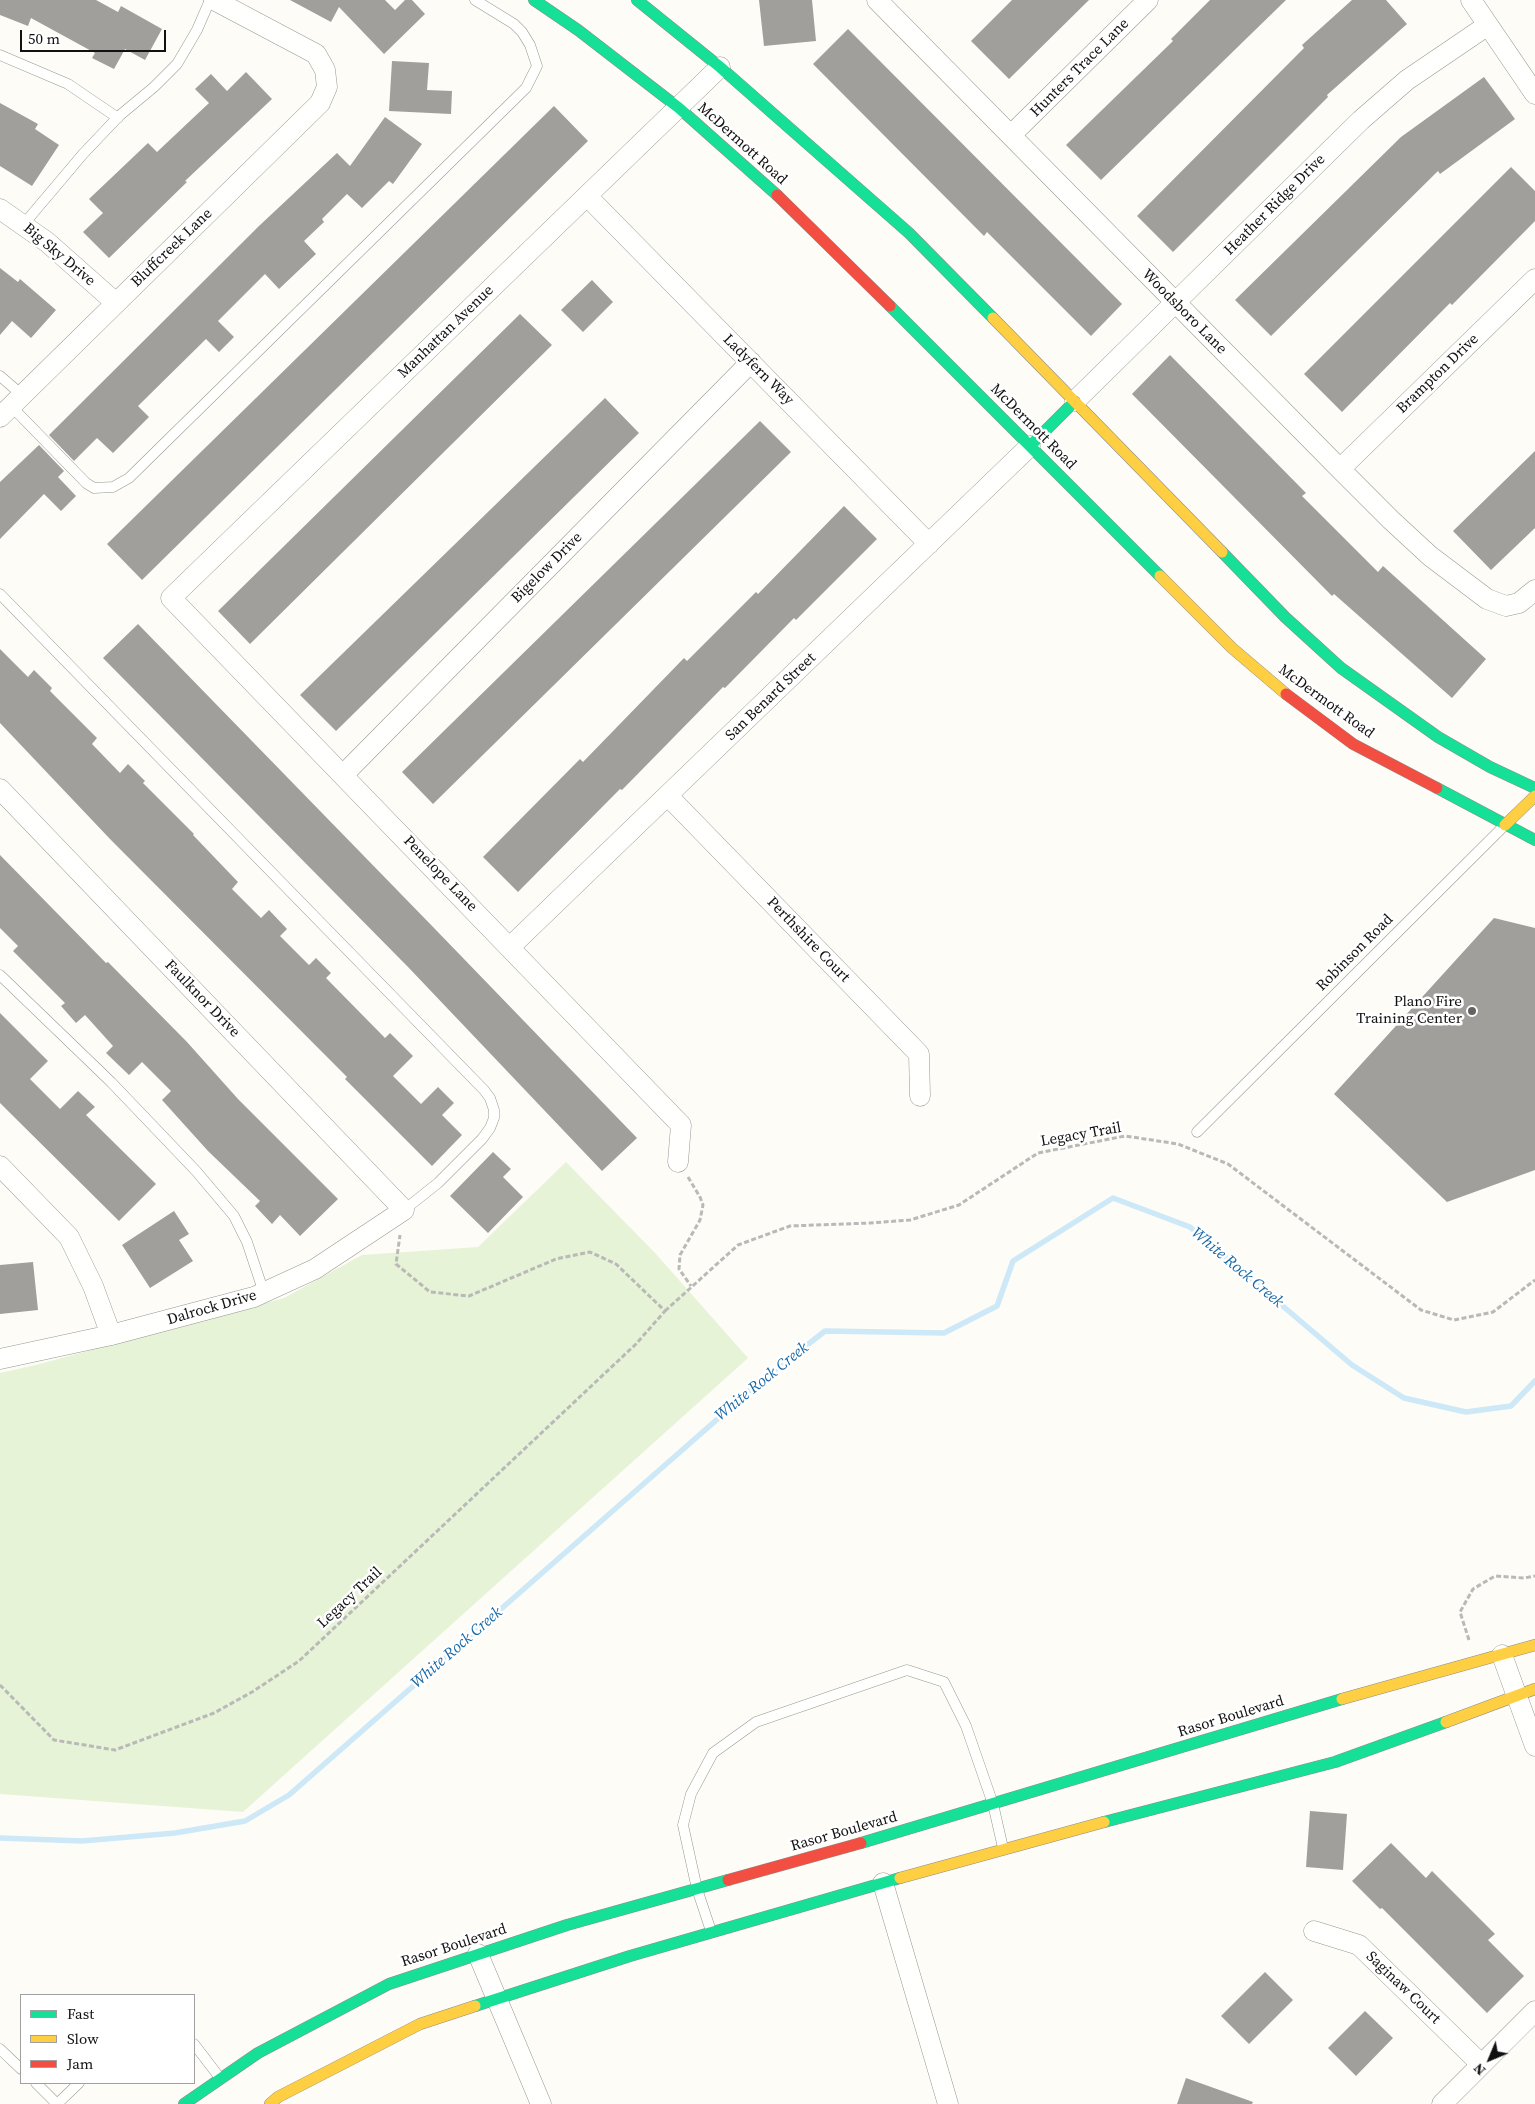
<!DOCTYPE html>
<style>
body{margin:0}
#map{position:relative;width:1535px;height:2104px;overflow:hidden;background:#fdfcf7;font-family:"Source Serif 4",serif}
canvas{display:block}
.legend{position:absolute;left:20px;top:1994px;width:175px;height:90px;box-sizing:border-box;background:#fff;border:1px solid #a0a0a0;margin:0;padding:6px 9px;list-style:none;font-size:15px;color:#111}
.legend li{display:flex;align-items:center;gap:10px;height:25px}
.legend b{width:25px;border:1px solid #a0a0a0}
.north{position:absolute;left:1465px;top:2034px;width:50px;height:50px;-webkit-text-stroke:4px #fff;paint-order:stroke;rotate:225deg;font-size:14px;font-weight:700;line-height:20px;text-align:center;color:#111}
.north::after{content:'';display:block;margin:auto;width:18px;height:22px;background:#111;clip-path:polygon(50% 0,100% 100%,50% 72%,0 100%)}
.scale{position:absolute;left:20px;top:30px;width:146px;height:22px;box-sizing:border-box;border:2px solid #111;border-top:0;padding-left:6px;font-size:15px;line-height:18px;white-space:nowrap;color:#111;-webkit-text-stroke:4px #fff;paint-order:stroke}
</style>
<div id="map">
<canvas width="1535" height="2104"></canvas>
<ul class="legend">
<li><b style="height:6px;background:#16e098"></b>Fast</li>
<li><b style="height:6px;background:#ffcf43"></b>Slow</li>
<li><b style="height:6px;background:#f24e42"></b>Jam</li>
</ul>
<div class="north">N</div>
<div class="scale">50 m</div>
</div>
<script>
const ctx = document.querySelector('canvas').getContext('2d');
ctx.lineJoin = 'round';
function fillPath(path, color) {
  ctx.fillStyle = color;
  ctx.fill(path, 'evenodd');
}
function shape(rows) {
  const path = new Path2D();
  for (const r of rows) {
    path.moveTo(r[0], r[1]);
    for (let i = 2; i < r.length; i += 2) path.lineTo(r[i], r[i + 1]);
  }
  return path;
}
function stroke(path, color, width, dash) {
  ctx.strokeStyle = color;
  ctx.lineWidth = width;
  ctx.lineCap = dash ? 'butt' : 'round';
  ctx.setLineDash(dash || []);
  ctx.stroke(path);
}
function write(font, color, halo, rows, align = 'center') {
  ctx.font = font + ' "Source Serif 4",serif';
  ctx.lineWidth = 5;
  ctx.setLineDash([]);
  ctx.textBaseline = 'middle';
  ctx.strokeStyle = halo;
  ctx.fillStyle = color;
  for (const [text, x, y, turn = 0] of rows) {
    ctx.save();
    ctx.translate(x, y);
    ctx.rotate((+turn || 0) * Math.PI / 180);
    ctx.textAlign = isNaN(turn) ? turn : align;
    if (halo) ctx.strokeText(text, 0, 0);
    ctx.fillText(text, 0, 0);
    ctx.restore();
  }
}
const green = shape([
 [566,1162,656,1254,748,1358,243,1812,0,1794,0,1373,36,1365,284,1298,362,1255,478,1247]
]);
const stream = shape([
 [0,1838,82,1841,175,1833,245,1821,289,1795,754,1387,825,1331,944,1333,997,1306,1013,1261,1113,1198,1190,1227,1352,1365,1404,1398,1466,1412,1511,1406,1535,1381]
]);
const building = shape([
 [0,0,96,0,118,12,121,6,162,29,145,60,125,49,114,69,92,58,95,53,31,18,28,26,0,15],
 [290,0,385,0,395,10,405,0,412,0,425,14,384,54,339,7,331,22],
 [759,0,812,0,816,41,764,46],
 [1012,0,1089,0,1009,79,971,41],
 [1210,0,1286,0,1101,180,1066,145,1173,41,1171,39],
 [1352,0,1386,0,1407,24,1327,95,1328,97,1173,252,1137,216,1304,48,1302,45],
 [848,29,1122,304,1091,336,987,232,984,236,813,64],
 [392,61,429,63,427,90,452,91,451,114,389,111],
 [246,72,272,99,185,181,187,182,109,258,83,232,103,213,89,199,148,143,157,152,209,103,195,89,211,74,227,91],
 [1484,77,1515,119,1440,174,1438,171,1271,336,1235,300,1401,137],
 [0,103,38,124,35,129,59,145,32,186,0,166],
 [554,106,588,141,142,580,107,544],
 [385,117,422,144,393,184,389,181,362,208,347,194,322,219,324,222,304,241,316,254,279,289,265,274,218,321,234,337,219,352,206,339,138,406,149,417,113,453,97,438,74,461,49,435,260,225,337,153,350,166],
 [1511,167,1535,191,1535,221,1452,305,1450,303,1342,412,1304,374],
 [0,268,18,282,20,279,56,310,31,338,12,321,0,335],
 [592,280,613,302,583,332,561,310],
 [520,314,552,345,250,644,218,611],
 [1170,355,1306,493,1302,496,1378,572,1383,566,1486,659,1452,698,1334,594,1332,596,1132,394],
 [605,398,639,433,336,731,300,695],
 [760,421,791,452,433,804,402,772],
 [39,445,64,471,58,477,76,496,61,511,44,494,0,539,0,482],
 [1535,451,1535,528,1491,570,1453,531],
 [844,506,877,539,796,620,794,618,725,688,723,687,622,790,620,789,518,892,483,857,580,759,583,762,684,658,687,661,756,592,758,594],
 [138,624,435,929,637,1138,602,1171,409,968,103,658],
 [0,649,28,677,34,670,52,688,50,691,97,738,92,744,120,773,128,764,145,781,143,783,194,834,193,835,238,882,232,889,261,918,269,910,287,929,280,936,309,965,316,958,331,973,326,978,385,1038,390,1033,413,1056,393,1076,421,1104,438,1087,454,1103,442,1115,462,1135,432,1166,345,1079,347,1077,110,839,0,723],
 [0,855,106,963,108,962,187,1042,238,1099,338,1199,300,1236,280,1215,272,1224,255,1206,260,1201,208,1151,162,1100,171,1091,142,1062,129,1075,106,1053,113,1046,85,1015,76,1023,61,1006,65,1003,13,951,18,946,0,928],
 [1494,918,1535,928,1535,1170,1447,1202,1334,1094],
 [0,1013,48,1061,30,1079,60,1109,78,1091,95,1107,86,1115,156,1184,119,1221,0,1103],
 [493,1152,511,1169,503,1177,523,1197,488,1233,450,1196],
 [174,1211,189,1234,179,1240,193,1261,150,1288,122,1245],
 [33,1262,38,1310,0,1314,0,1265],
 [1310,1811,1347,1814,1343,1870,1306,1867],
 [1391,1843,1426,1878,1432,1871,1495,1934,1488,1940,1524,1976,1487,2013,1382,1908,1380,1909,1352,1881],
 [1265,1972,1293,2000,1249,2044,1221,2016],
 [1365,2011,1393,2038,1356,2076,1328,2048],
 [1186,2078,1253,2102,1252,2104,1177,2104]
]);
const path = shape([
 [688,1177,700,1197,703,1205,700,1220,680,1255,679,1269,691,1286],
 [665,1311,738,1245,790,1226,870,1223,910,1220,959,1205,1038,1153,1125,1136,1178,1144,1228,1164,1421,1310,1454,1320,1493,1312,1535,1280],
 [1469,1640,1460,1612,1473,1589,1495,1576,1524,1578,1535,1576],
 [0,1685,54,1740,115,1750,214,1713,252,1692,299,1661,636,1344,665,1311,616,1264,590,1252,556,1259,469,1296,430,1292,396,1264,400,1235]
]);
const lane = shape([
 [0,55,68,84,118,118],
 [23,225,83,154,119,116,154,87,177,64,197,30,210,0],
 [0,376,22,395],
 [11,406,86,483,94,488,113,487,129,478,526,88,537,66,530,45,522,32,514,24,475,0],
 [0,594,484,1090,490,1098,494,1110,494,1118,490,1128,482,1139,438,1183,404,1210],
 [0,975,111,1082,196,1171,234,1216,247,1242,264,1293],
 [1197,1132,1504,826],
 [711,1931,697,1889,683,1825,691,1794,713,1753,756,1722,907,1670,944,1682,966,1726,993,1804,1003,1848],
 [194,2044,220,2078],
 [0,2049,21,2069],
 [36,2083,57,2104],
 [58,2103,79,2083]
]);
const street = shape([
 [877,0,1340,469,1391,520,1430,556,1487,599,1506,606,1519,603,1535,590],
 [1471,0,1535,94],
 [1011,135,1148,0],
 [587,196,929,544],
 [0,209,47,242,116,303],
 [1075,401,1361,120,1407,80,1488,25],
 [0,417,320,103,327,87,325,70,316,54,214,0],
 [1340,469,1535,279],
 [343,775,751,362],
 [0,789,404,1210,315,1269,254,1297,111,1335,0,1359],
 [668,796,919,1054,920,1096],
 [511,946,1030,446],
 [678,1162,681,1125,171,598,720,67],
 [0,1166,69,1237,93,1286,111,1335],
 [1502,1655,1535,1746],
 [883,1883,948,2104],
 [1314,1931,1359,1945,1481,2064],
 [478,1954,541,2104],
 [1442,2104,1535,2011]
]);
const fast = shape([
 [534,0,578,30,679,108,777,195],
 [637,0,720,67,909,233,993,318],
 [890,306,1160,576],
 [1030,446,1075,401],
 [1222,552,1285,617,1341,668,1438,737,1490,767,1535,788],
 [1437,788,1535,840],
 [1104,1822,1335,1762,1446,1722],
 [861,1843,1342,1699],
 [475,2006,630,1956,900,1878],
 [184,2104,258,2053,389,1984,567,1925,728,1880]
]);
const slow = shape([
 [993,318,1222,552],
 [1160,576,1232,648,1286,694],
 [1505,825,1535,796],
 [1342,1699,1535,1645],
 [1446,1722,1535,1689],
 [900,1878,1104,1822],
 [270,2104,278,2097,420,2024,475,2006]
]);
const jam = shape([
 [777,195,890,306],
 [1286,694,1353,744,1437,788],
 [728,1880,861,1843]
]);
const markers = [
 [1472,1011,5,"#646362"]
];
const streetNames = [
 ["Hunters Trace Lane",1080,68,-45],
 ["McDermott Road",742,144,42],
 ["Heather Ridge Drive",1275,205,-45],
 ["Bluffcreek Lane",172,248,-44],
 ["Big Sky Drive",59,255,40],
 ["Woodsboro Lane",1184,312,45],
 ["Manhattan Avenue",446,332,-44],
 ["Ladyfern Way",758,370,45],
 ["Brampton Drive",1438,374,-44],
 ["McDermott Road",1033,427,45],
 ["Bigelow Drive",547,568,-45],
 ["San Benard Street",771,697,-44],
 ["McDermott Road",1326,702,36],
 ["Penelope Lane",440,874,46],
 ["Perthshire Court",808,940,46],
 ["Robinson Road",1355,953,-45],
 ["Faulknor Drive",202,999,46],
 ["Legacy Trail",1081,1135,-10],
 ["Dalrock Drive",212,1308,-16],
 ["Legacy Trail",350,1598,-43],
 ["Rasor Boulevard",1231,1717,-17],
 ["Rasor Boulevard",844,1832,-16],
 ["Rasor Boulevard",454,1946,-18],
 ["Saginaw Court",1403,1988,44]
];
const poiNames = [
 ["Plano Fire",1462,1002],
 ["Training Center",1462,1019]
];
const waterNames = [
 ["White Rock Creek",1237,1268,40],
 ["White Rock Creek",762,1382,-39],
 ["White Rock Creek",457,1648,-41]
];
fillPath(green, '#e7f3d7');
stroke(stream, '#cde8f7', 5.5);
fillPath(building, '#a19f9c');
stroke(lane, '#979795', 11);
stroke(street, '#979795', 21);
stroke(fast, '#8e8d8b', 12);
stroke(slow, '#8e8d8b', 12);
stroke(jam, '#8e8d8b', 12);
stroke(path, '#b9b9b8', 3, [5, 2.5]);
stroke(lane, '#fffffe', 10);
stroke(street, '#fffffe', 20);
stroke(fast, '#16e098', 11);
stroke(slow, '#ffcf43', 11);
stroke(jam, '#f24e42', 11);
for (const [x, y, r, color] of markers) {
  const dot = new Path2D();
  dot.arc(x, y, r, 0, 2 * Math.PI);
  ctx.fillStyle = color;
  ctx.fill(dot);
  stroke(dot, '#fff', 2);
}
write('15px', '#111', '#fff', streetNames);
write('15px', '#111', '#fff', poiNames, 'right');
write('italic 16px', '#1768a6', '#fff', waterNames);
</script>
